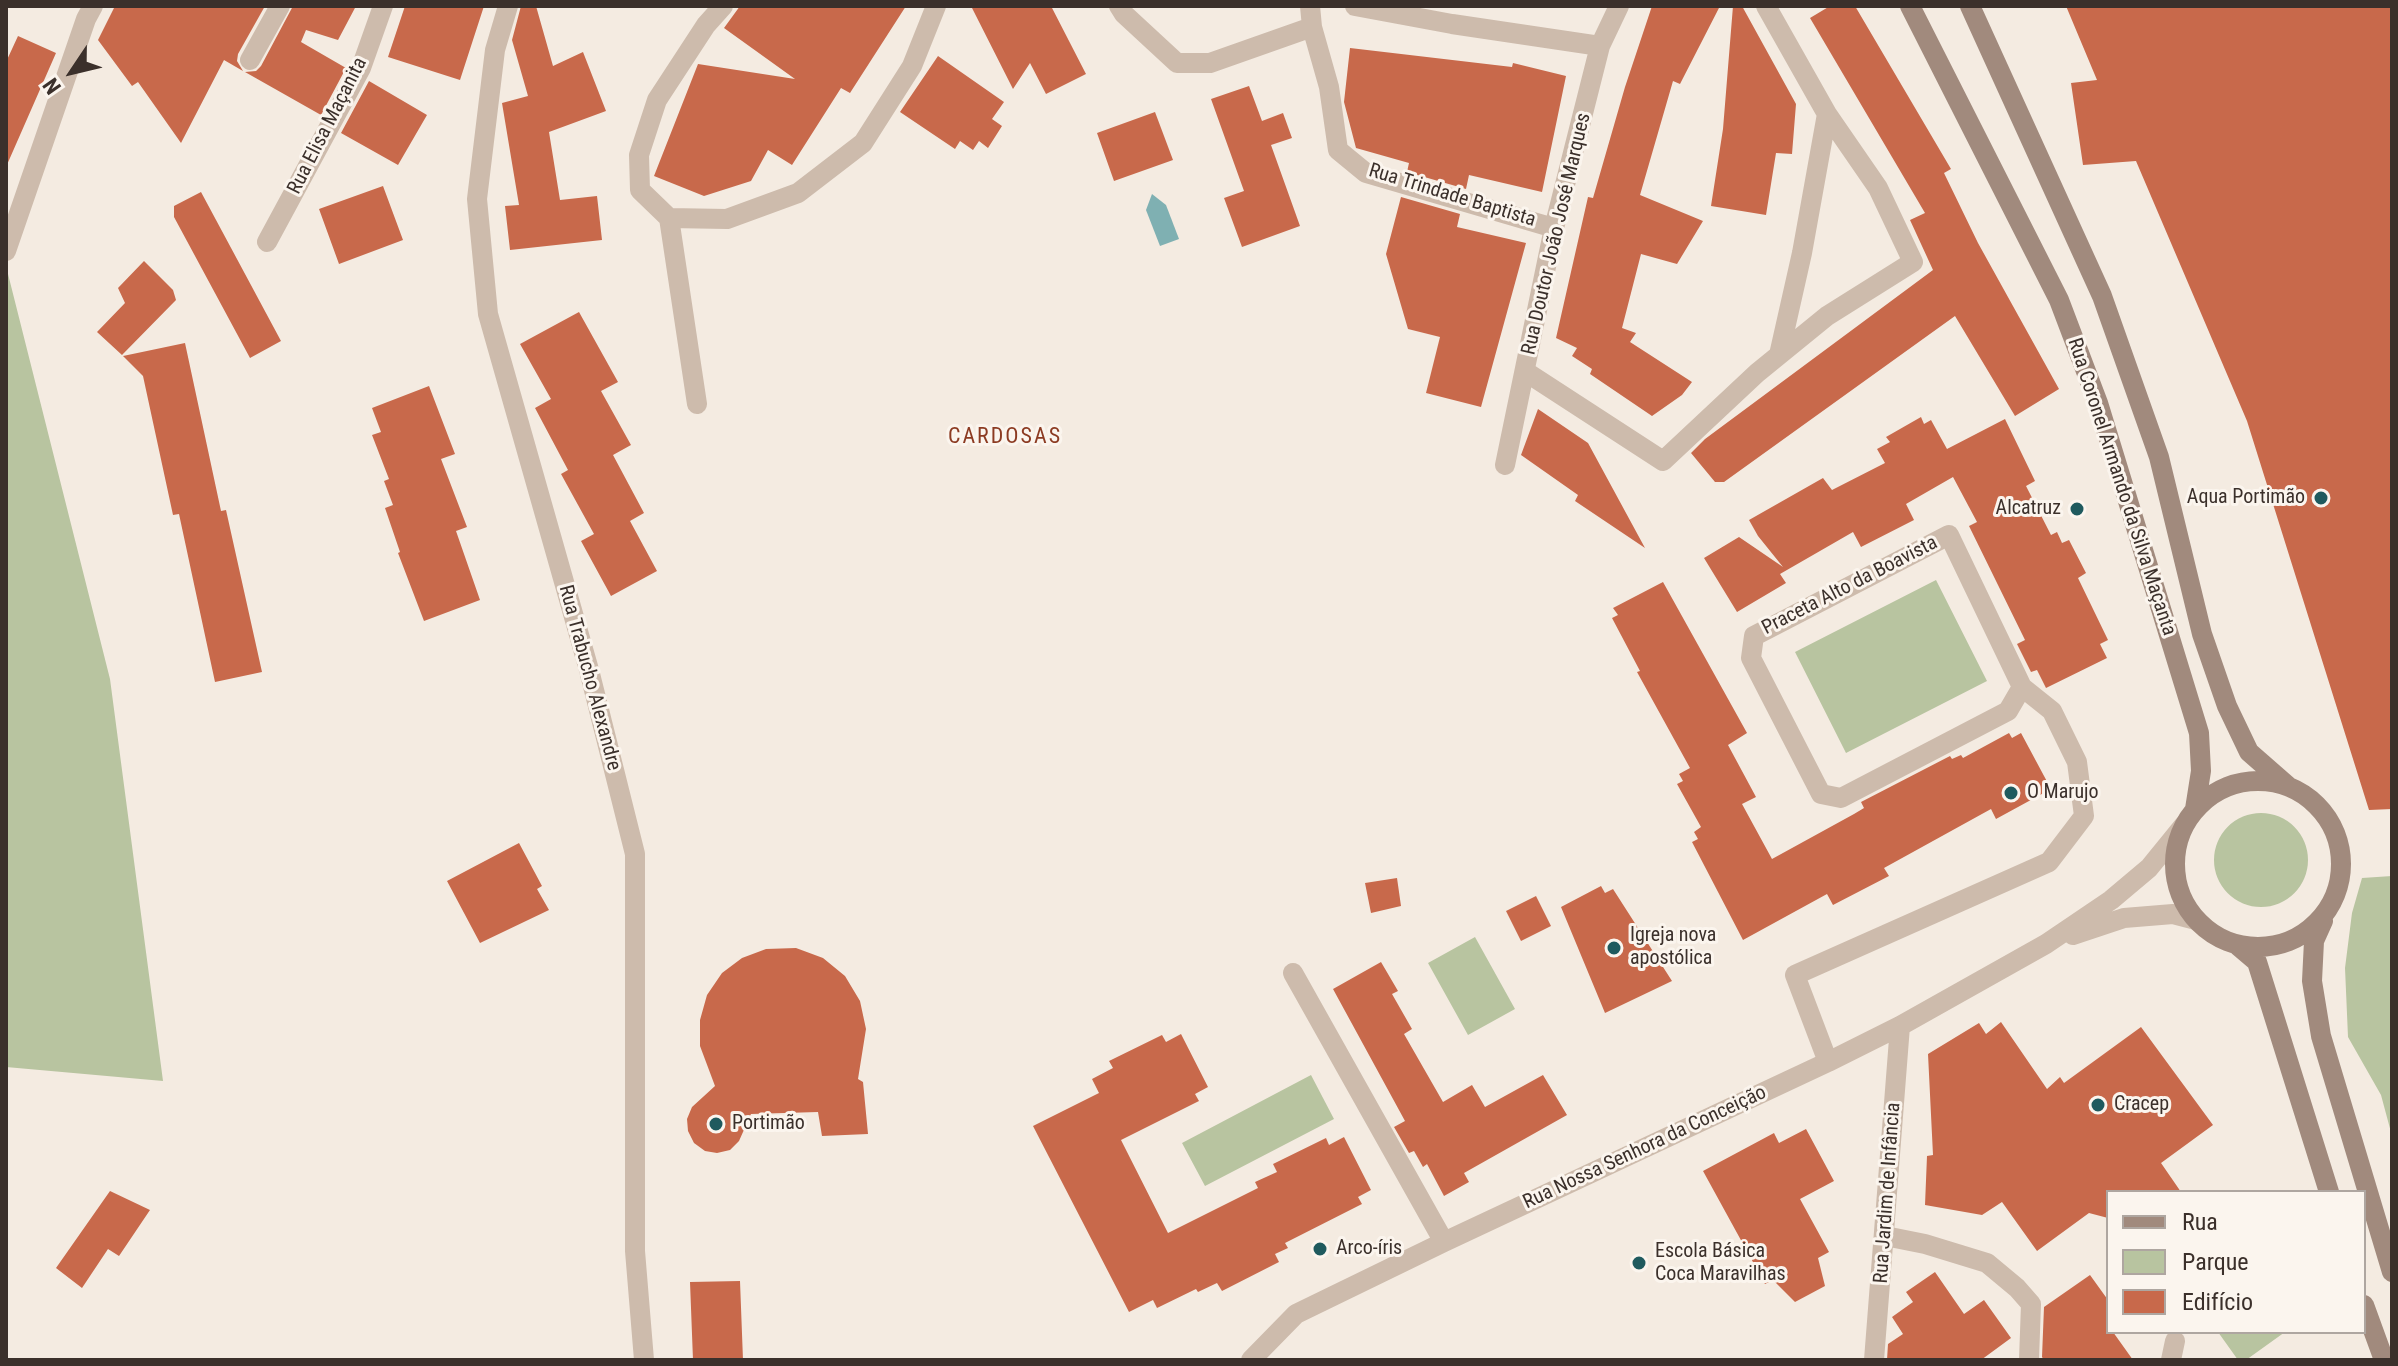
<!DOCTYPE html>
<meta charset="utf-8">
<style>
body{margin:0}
#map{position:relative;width:2398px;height:1366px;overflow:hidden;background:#f4ebe1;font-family:"Roboto Condensed",sans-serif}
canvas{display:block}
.frame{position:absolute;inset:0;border:8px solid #3b302b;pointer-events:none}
.legend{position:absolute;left:2106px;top:1190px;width:260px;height:144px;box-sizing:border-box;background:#fbf5ee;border:2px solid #aea6a0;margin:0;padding:10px 14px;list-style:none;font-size:24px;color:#3b302b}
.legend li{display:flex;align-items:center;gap:16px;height:40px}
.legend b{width:40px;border:2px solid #aea6a0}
.north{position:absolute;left:32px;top:32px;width:80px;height:80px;-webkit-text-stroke:6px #fbf5ee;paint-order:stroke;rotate:235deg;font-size:22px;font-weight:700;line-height:32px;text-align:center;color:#3b302b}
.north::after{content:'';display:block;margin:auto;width:28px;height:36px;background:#3b302b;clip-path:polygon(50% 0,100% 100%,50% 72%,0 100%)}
</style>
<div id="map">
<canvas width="2398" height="1366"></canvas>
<div class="frame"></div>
<ul class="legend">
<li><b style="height:10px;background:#a18a7d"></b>Rua</li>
<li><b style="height:22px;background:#b8c4a0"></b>Parque</li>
<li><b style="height:22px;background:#c8694b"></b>Edifício</li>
</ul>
<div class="north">N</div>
</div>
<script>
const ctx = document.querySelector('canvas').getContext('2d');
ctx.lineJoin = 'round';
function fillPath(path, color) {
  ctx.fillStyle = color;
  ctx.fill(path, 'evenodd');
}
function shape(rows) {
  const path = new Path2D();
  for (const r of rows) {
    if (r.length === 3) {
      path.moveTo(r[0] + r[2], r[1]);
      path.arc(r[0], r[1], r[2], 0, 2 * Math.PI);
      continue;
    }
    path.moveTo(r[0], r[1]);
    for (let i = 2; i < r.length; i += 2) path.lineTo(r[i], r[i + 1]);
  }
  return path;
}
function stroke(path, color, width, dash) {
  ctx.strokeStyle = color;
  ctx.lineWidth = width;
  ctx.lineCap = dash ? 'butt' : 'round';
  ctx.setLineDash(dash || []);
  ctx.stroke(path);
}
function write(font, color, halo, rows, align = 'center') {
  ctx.font = font + ' "Roboto Condensed",sans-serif';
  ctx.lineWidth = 6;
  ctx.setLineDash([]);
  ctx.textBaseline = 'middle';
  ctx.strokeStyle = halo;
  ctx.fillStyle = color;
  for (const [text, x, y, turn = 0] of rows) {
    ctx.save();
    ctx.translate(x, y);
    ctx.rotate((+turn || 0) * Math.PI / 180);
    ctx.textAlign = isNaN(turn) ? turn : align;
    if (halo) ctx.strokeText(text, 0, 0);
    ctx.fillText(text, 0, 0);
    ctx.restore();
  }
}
const green = shape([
 [6,266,110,679,163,1081,6,1067],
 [1936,580,1987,681,1846,753,1795,652],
 [2261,860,47],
 [2392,876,2392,1136,2381,1095,2348,1037,2345,968,2352,913,2362,878],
 [1475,937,1515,1009,1468,1035,1428,963],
 [1311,1075,1334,1119,1205,1186,1182,1143],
 [2218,1332,2285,1332,2246,1360,2238,1360]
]);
const water = shape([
 [1152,194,1166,205,1179,239,1160,246,1146,210]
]);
const building = shape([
 [115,6,265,6,238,54,237,61,243,71,224,60,181,143,138,82,132,86,98,40],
 [293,6,356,6,338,40,306,30,301,42,346,68,321,115,245,72,256,71,261,66],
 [405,6,484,6,460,80,388,57],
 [521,6,536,6,553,66,583,52,606,111,549,132,560,200,597,196,602,240,510,250,505,206,519,205,502,103,528,96,512,40],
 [740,6,906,6,850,93,841,88,792,165,768,150,751,181,704,196,654,176,698,64,795,79,724,28],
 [971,6,1051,6,1086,74,1046,94,1030,63,1013,89],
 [1652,6,1720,6,1680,84,1673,81,1640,195,1703,221,1677,264,1641,254,1622,328,1636,333,1630,342,1692,382,1682,395,1652,416,1590,374,1592,369,1572,356,1577,348,1556,338,1588,197,1593,198,1625,87],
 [1733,6,1742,6,1796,104,1792,154,1776,153,1766,215,1711,206,1723,129],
 [1830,6,1855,6,1951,169,1944,173,1978,243,2059,389,2015,416,1955,316,1724,482,1715,482,1691,453,1705,439,1933,270,1910,220,1925,213,1810,18],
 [2066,6,2392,6,2392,809,2369,810,2247,421,2136,161,2083,165,2071,83,2097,80],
 [18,36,56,53,6,167,6,62],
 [1350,48,1512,67,1513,63,1566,76,1542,192,1469,175,1466,189,1407,172,1409,163,1356,148,1344,102],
 [938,56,1004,102,992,119,1002,126,988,148,979,141,973,150,960,141,955,149,900,112],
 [369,81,427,115,398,165,341,133],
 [1249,86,1262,121,1283,113,1292,138,1271,145,1300,226,1242,247,1224,198,1244,191,1211,99],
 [1155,112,1173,160,1114,181,1097,133],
 [383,186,403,240,339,264,319,209],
 [201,192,281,341,250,358,174,217,174,206],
 [1401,197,1460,214,1457,227,1526,243,1481,407,1426,393,1440,337,1408,329,1386,254],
 [144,261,173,290,176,300,122,355,97,332,125,303,118,288],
 [579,312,618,382,601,391,631,445,613,455,644,513,630,521,657,571,611,596,581,541,594,534,561,474,568,470,535,408,551,399,520,344],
 [185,343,221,511,226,510,262,672,215,682,179,514,173,515,143,376,123,356],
 [429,386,455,454,441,459,467,527,456,531,480,600,424,621,398,553,400,552,385,508,393,505,384,481,389,479,372,435,381,432,372,408],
 [1538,409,1588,443,1645,548,1575,501,1578,495,1521,455],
 [1921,417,1924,424,1931,420,1947,449,2005,419,2035,481,2026,486,2051,535,2057,532,2062,543,2069,540,2086,573,2078,578,2108,640,2100,644,2107,658,2046,688,2037,670,2031,672,2017,644,2025,640,1969,526,1977,522,1953,477,1906,504,1914,520,1861,547,1853,532,1780,574,1786,583,1737,612,1704,558,1739,537,1783,567,1758,536,1749,520,1823,478,1832,490,1885,463,1877,449,1890,442,1886,437],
 [1663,582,1747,733,1728,745,1756,797,1742,804,1772,859,1854,814,1864,808,1861,802,1950,756,1952,759,1961,755,1963,758,2009,733,2012,738,2021,733,2051,789,1996,819,1991,809,1884,868,1889,876,1833,905,1827,894,1743,940,1692,842,1698,839,1694,832,1701,827,1677,784,1683,781,1679,774,1690,768,1637,672,1640,671,1612,618,1618,615,1613,608],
 [519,843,542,886,537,889,549,910,480,943,447,881],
 [1397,878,1401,906,1371,913,1365,883],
 [1601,886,1605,893,1613,889,1672,981,1605,1013,1561,907],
 [1536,896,1551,926,1521,941,1506,911],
 [796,948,823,958,845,976,860,1001,866,1029,858,1079,863,1082,868,1134,822,1136,818,1112,751,1114,739,1141,730,1150,717,1153,705,1151,694,1143,688,1131,687,1119,692,1107,715,1086,700,1046,700,1020,707,995,722,973,742,958,766,949],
 [1381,962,1398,991,1392,994,1412,1029,1404,1034,1443,1102,1472,1085,1485,1107,1543,1075,1567,1115,1464,1173,1469,1182,1444,1196,1427,1164,1423,1167,1414,1151,1409,1153,1394,1127,1405,1121,1333,989],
 [2001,1022,2047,1089,2060,1077,2064,1083,2141,1027,2213,1125,2161,1163,2181,1192,2108,1192,2108,1218,2089,1213,2037,1251,2002,1202,1982,1215,1925,1205,1927,1156,1933,1155,1928,1054,1979,1023,1986,1034],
 [1181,1034,1208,1087,1195,1094,1199,1101,1121,1140,1168,1233,1258,1188,1255,1182,1277,1172,1273,1164,1326,1138,1329,1145,1344,1137,1371,1190,1358,1197,1362,1204,1285,1243,1288,1248,1275,1254,1279,1262,1222,1291,1217,1283,1198,1292,1196,1289,1157,1308,1153,1300,1129,1312,1033,1126,1099,1093,1092,1079,1113,1068,1109,1061,1162,1035,1166,1042],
 [1806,1129,1834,1181,1800,1199,1829,1252,1818,1258,1825,1286,1795,1302,1773,1280,1765,1284,1703,1171,1774,1133,1779,1143],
 [110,1191,150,1210,119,1256,108,1249,82,1288,56,1268],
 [1935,1272,1964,1314,1984,1300,2011,1338,1981,1360,1887,1360,1888,1344,1903,1334,1892,1317,1913,1302,1906,1292],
 [2090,1275,2108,1300,2108,1332,2113,1332,2133,1360,2044,1360,2042,1357,2044,1307],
 [740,1281,743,1360,693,1360,690,1282]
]);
const minor = shape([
 [508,6,495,50,477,199,488,314,589,670,635,854,635,1251,644,1360],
 [723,6,706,25,657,100,639,155,640,190,669,218,727,219,798,193,863,143,912,66,936,6],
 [1119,6,1124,14,1177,63,1210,63,1312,27],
 [1310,6,1312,27,1329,87,1338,150,1366,173,1554,228],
 [1355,6,1452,24,1600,46],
 [250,60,280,6],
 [669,218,697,404],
 [267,242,361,68,383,6],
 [1779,355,1802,253,1827,114],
 [1526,372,1663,461,1757,373,1827,316,1913,262,1878,188,1827,114,1766,6],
 [1505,465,1554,228,1600,46,1619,6],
 [2073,935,2124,918,2173,914,2196,920],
 [1293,973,1444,1242],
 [1828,1062,1795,975,2049,862,2084,816,2077,762,2052,711,2022,687,1949,535,1754,636,1751,658,1821,794,1841,798,2008,711,2022,687],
 [1885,1236,1925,1244,1987,1263,2017,1288,2031,1304,2029,1360],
 [1251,1360,1296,1314,1444,1242,1828,1062,1900,1026,2046,944,2111,900,2149,868,2184,825],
 [1874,1360,1900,1026],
 [2171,1360,2175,1341]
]);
const tertiary = shape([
 [6,251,86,19,93,6]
]);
const secondary = shape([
 [1910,6,2059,300,2098,403,2199,733,2201,771,2195,809],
 [1970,6,2102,296,2159,457,2202,634,2227,706,2249,752,2289,787],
 [2258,864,83],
 [2323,921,2314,941,2312,981,2321,1036,2392,1272],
 [2237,945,2257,962,2329,1192],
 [2364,1305,2384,1360]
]);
const markers = [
 [2321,498,8,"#1f5a5e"],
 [2077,509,8,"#1f5a5e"],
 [2011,793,8,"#1f5a5e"],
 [1614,948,8,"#1f5a5e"],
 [2098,1105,8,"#1f5a5e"],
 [716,1124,8,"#1f5a5e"],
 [1320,1249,8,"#1f5a5e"],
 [1639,1263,8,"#1f5a5e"]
];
const streetNames = [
 ["Rua Elisa Maçanita",328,126,-63],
 ["Rua Trindade Baptista",1452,196,17],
 ["Rua Doutor João José Marques",1557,234,-77],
 ["Rua Coronel Armando da Silva Maçanta",2121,487,72],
 ["Praceta Alto da Boavista",1850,586,-27],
 ["Rua Trabucho Alexandre",589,678,75],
 ["Rua Nossa Senhora da Conceição",1645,1148,-25],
 ["Rua Jardim de Infância",1888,1193,-86]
];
const poiNames = [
 ["Aqua Portimão",2305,498,"right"],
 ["Alcatruz",2061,509,"right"],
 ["O Marujo",2027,793],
 ["Igreja nova",1630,936],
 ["apostólica",1630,959],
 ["Cracep",2114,1105],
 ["Portimão",732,1124],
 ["Arco-íris",1336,1249],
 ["Escola Básica",1655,1252],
 ["Coca Maravilhas",1655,1275]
];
const neighbourhoodNames = [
 ["CARDOSAS",1005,437]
];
fillPath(green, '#b8c4a0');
fillPath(water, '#7fb0b2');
fillPath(building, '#c8694b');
stroke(minor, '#cdbbac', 20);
stroke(tertiary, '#cdbbac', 20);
stroke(secondary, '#a18a7d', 20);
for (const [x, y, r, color] of markers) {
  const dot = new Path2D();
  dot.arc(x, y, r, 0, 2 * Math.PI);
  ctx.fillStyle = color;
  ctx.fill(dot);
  stroke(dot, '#fbf5ee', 3);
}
write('20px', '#3b302b', '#fbf5ee', streetNames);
write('20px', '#3b302b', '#fbf5ee', poiNames, 'left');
ctx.letterSpacing = '2px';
write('22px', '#8c3b22', '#fbf5ee', neighbourhoodNames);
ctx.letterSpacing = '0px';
</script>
